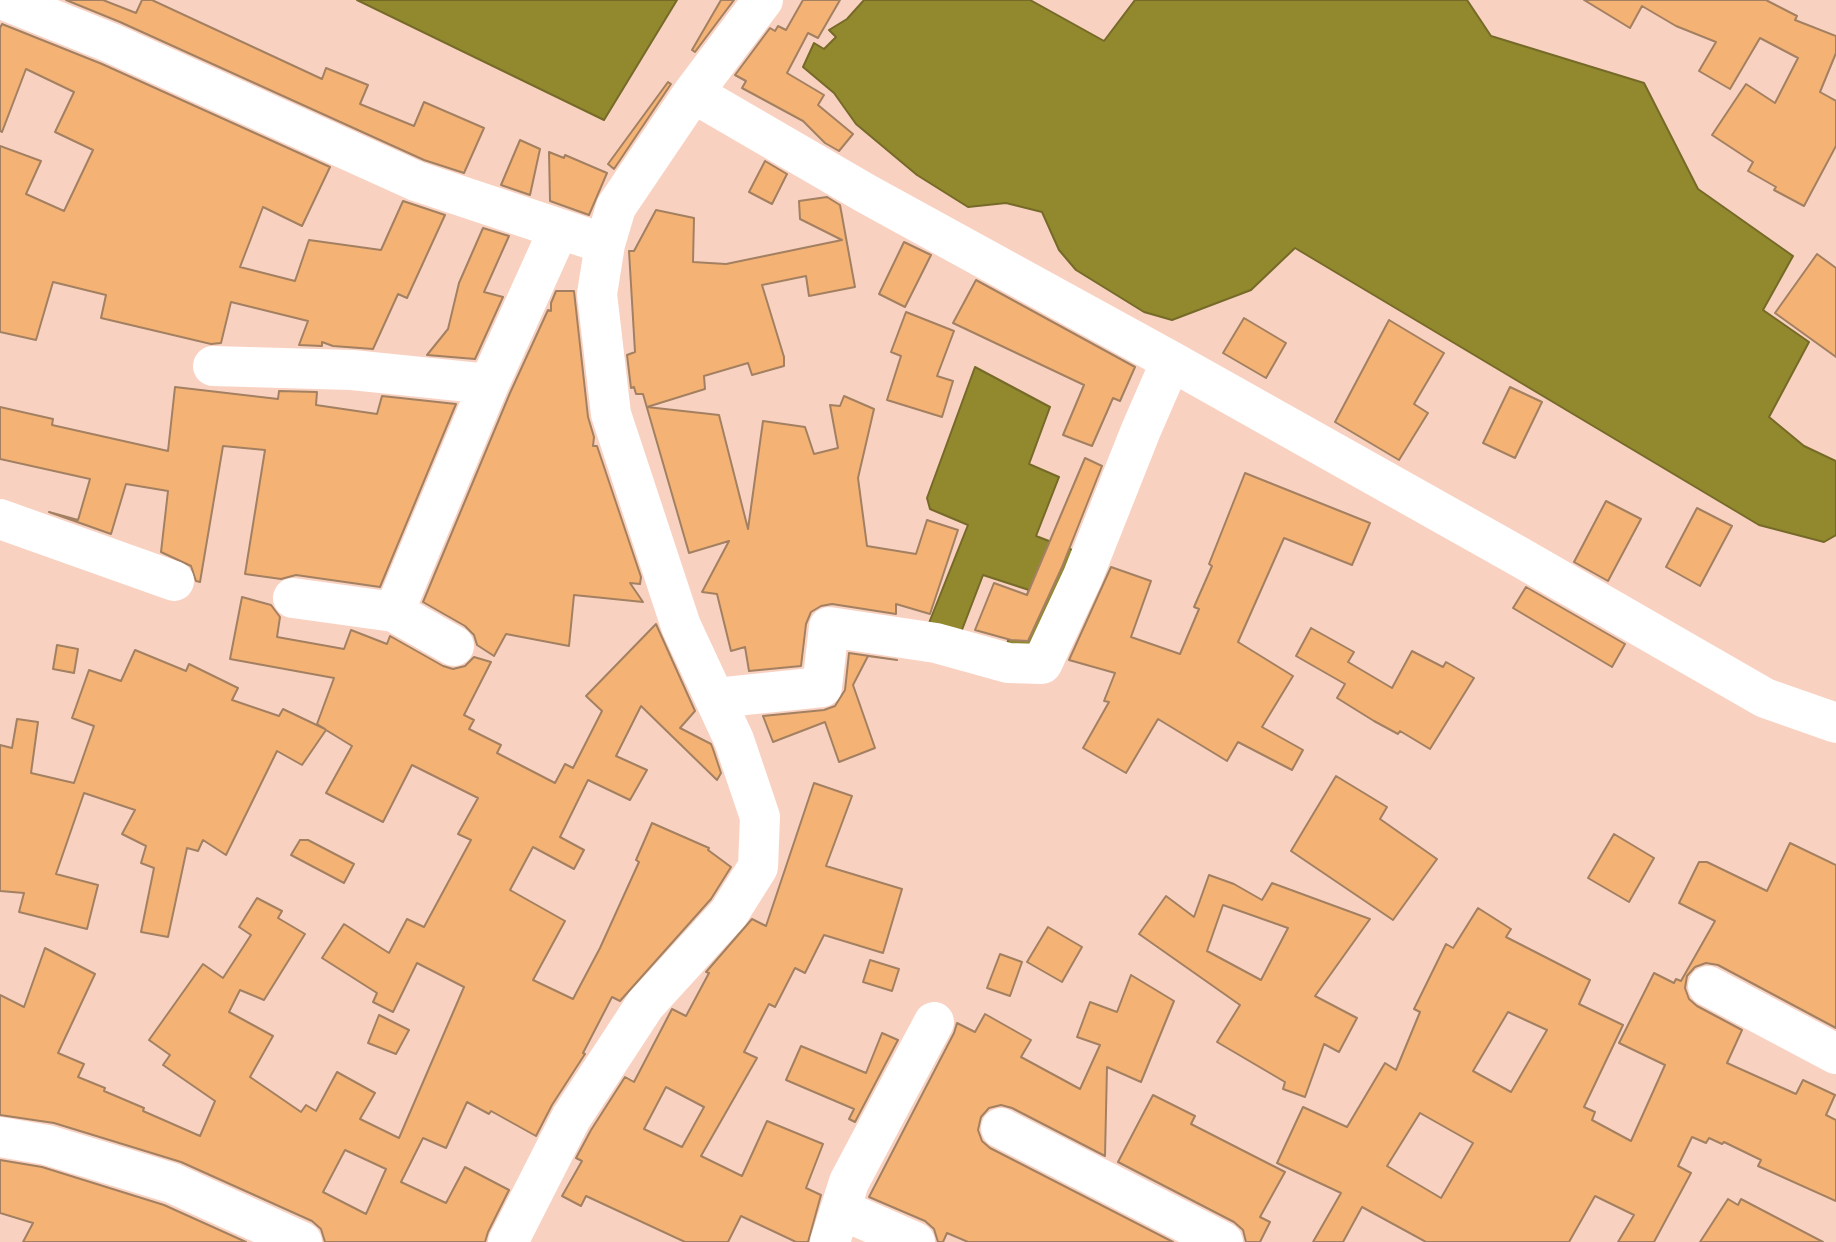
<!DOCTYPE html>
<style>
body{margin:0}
canvas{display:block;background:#f9d1c1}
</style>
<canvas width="1836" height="1242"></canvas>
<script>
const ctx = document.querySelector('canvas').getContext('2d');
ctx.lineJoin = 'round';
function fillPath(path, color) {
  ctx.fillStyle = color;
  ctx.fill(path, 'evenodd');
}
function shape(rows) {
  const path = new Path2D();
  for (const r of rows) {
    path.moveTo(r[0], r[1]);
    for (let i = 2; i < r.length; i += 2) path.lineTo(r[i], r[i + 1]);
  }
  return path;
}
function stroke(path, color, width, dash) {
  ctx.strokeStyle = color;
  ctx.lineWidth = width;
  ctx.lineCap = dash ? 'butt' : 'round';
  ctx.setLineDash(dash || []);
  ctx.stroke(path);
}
const water = shape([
 [357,0,677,0,604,120,357,0],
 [864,0,1030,0,1104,41,1135,0,1467,0,1491,36,1644,83,1698,189,1793,256,1763,310,1809,342,1769,417,1804,446,1836,461,1836,535,1824,542,1759,525,1295,248,1251,290,1172,320,1144,312,1076,270,1059,250,1042,212,1006,203,968,207,917,175,856,124,834,93,803,67,814,43,824,49,836,37,829,30,847,19,864,0],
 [975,367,1050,407,1029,464,1059,477,1036,536,1075,551,1035,645,1006,646,1029,590,983,575,960,635,927,628,968,525,930,509,927,498,975,367]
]);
const building = shape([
 [66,0,103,0,136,13,142,0,152,0,322,79,326,68,368,85,360,104,414,126,424,102,484,128,464,173,424,160,120,22,66,0],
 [721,0,734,0,695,52,692,50,721,0],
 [803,0,840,0,818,38,808,33,787,73,824,95,818,105,853,134,839,151,825,143,803,121,742,88,746,81,735,75,770,28,775,31,778,26,786,30,803,0],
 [1584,0,1766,0,1797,16,1795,20,1836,36,1836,53,1820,92,1836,101,1836,146,1804,206,1774,190,1776,187,1748,171,1753,162,1712,135,1746,84,1775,103,1798,58,1760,38,1730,89,1699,71,1716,42,1676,26,1642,6,1630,28,1584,0],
 [2,24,102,64,330,167,302,226,263,207,240,267,295,281,309,240,381,250,403,201,445,215,407,298,398,294,373,349,333,346,322,342,322,346,299,345,308,321,231,302,221,343,211,344,101,318,106,295,53,282,36,340,0,332,0,146,41,161,26,194,64,211,93,150,55,132,74,92,26,69,2,132,0,131,0,28,2,24],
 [668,82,671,84,614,169,608,164,668,82],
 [520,140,540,149,530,195,501,185,520,140],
 [549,152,564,158,565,155,607,173,589,215,550,201,549,152],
 [765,161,787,174,772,204,749,192,765,161],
 [827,197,840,205,855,287,809,296,806,276,762,285,784,357,784,366,752,375,748,363,704,376,705,389,647,407,719,415,748,529,763,421,805,427,814,454,838,448,830,405,840,406,844,396,874,409,858,478,867,546,916,554,927,520,958,530,930,614,896,604,896,614,832,604,821,606,811,612,806,624,801,666,749,671,745,647,731,651,717,594,702,592,729,541,689,553,643,394,636,394,634,387,631,388,627,355,635,352,629,251,634,251,656,210,694,218,693,262,726,264,842,240,800,219,799,201,827,197],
 [483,228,509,236,484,292,503,297,475,359,427,355,448,329,459,283,483,228],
 [904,242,931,255,905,307,879,294,904,242],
 [1817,254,1836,268,1836,357,1775,313,1817,254],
 [976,280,1135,367,1120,401,1113,398,1092,446,1063,435,1084,385,953,323,976,280],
 [556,291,574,291,588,417,594,437,593,446,597,446,641,577,640,584,630,583,643,602,574,595,569,646,506,634,494,656,477,645,474,635,465,626,423,602,510,393,548,310,551,311,551,303,556,291],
 [906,312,954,331,937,376,953,381,942,417,887,400,901,356,891,352,906,312],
 [1244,318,1286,343,1266,378,1223,353,1244,318],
 [1389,320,1444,353,1414,404,1428,413,1399,460,1335,422,1389,320],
 [175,387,278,399,279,391,317,392,316,405,377,414,382,396,456,404,380,587,296,575,281,579,245,574,265,450,223,446,200,582,196,581,191,566,161,552,168,491,126,484,111,534,49,512,78,520,90,479,0,459,0,407,53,419,52,425,168,451,175,387],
 [1510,387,1542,402,1515,458,1483,443,1510,387],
 [1085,458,1102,466,1062,567,1028,641,1011,640,975,630,994,583,1027,595,1085,458],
 [1245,473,1370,523,1352,565,1284,538,1238,642,1293,676,1262,727,1303,750,1292,770,1238,742,1227,761,1158,719,1126,773,1083,748,1109,702,1104,701,1115,673,1069,660,1111,567,1151,581,1131,637,1180,654,1199,609,1194,607,1212,566,1209,564,1245,473],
 [1606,501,1641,519,1608,581,1574,562,1606,501],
 [1697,508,1732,526,1700,586,1666,567,1697,508],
 [1526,587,1625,644,1612,667,1513,608,1526,587],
 [242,597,271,605,280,617,277,637,344,649,351,630,387,644,390,636,443,666,453,669,465,666,474,657,491,662,464,715,474,720,469,729,501,745,497,753,555,783,565,764,573,768,602,711,586,696,656,624,695,711,680,728,711,744,713,749,721,773,717,780,641,706,616,756,647,770,630,800,588,780,560,837,584,850,574,869,533,847,510,890,565,921,533,980,573,999,600,948,639,862,636,860,652,823,709,848,708,850,731,867,711,899,620,1001,612,997,583,1053,585,1054,552,1105,536,1136,491,1111,489,1114,467,1102,446,1148,423,1138,401,1182,446,1203,465,1167,509,1190,488,1232,485,1242,325,1242,321,1229,312,1221,181,1162,54,1123,0,1115,0,995,24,1007,45,948,95,974,58,1053,84,1064,78,1077,105,1088,104,1091,144,1108,143,1111,200,1136,215,1101,163,1065,170,1055,149,1040,203,964,223,978,251,935,239,927,257,898,282,911,278,918,305,934,264,1000,240,990,229,1012,273,1036,250,1077,301,1112,306,1105,316,1111,337,1072,375,1093,360,1119,399,1138,464,987,417,963,393,1012,373,1002,377,993,322,958,344,924,389,953,407,919,424,927,471,840,458,834,478,798,412,765,383,822,326,793,352,746,326,730,302,765,277,751,226,855,203,840,198,851,187,848,168,937,141,932,154,868,141,863,146,846,122,834,135,810,84,793,56,874,98,885,87,929,19,912,24,893,0,891,0,745,12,748,17,719,38,722,31,773,74,783,94,726,72,718,89,670,121,681,135,650,186,671,189,664,238,688,232,700,279,716,283,709,325,729,317,724,334,678,230,659,242,597],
 [345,1150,386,1169,366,1214,323,1192,345,1150],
 [1311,628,1354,652,1348,662,1392,688,1412,651,1443,667,1446,662,1474,678,1430,749,1400,731,1398,734,1374,721,1337,698,1345,684,1296,656,1311,628],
 [57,645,78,649,74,673,53,669,57,645],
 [849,653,897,660,868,656,853,685,875,748,839,762,825,722,773,742,763,716,824,710,835,706,845,690,849,653],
 [1336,776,1387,807,1380,819,1437,859,1393,920,1291,851,1336,776],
 [814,783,852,796,826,866,902,889,883,953,824,935,805,973,795,968,775,1007,769,1004,744,1052,757,1058,701,1156,742,1176,767,1121,823,1144,806,1188,821,1195,808,1242,796,1242,741,1216,728,1242,685,1242,586,1196,581,1206,562,1196,582,1161,576,1158,591,1130,625,1077,634,1082,672,1009,686,1016,709,973,706,972,752,919,766,926,814,783],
 [666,1087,704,1107,682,1147,644,1129,666,1087],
 [1614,834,1654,858,1629,902,1588,878,1614,834],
 [300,840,308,840,354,864,344,883,291,855,300,840],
 [1790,843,1836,865,1836,1028,1718,965,1706,963,1695,967,1687,976,1685,988,1689,999,1697,1006,1742,1030,1727,1063,1796,1094,1803,1080,1835,1095,1826,1115,1836,1120,1836,1201,1758,1166,1761,1160,1724,1142,1722,1144,1709,1138,1706,1143,1692,1137,1678,1166,1691,1173,1654,1242,1618,1242,1634,1215,1595,1196,1569,1242,1426,1242,1362,1207,1343,1242,1313,1242,1341,1193,1277,1163,1303,1107,1347,1127,1385,1063,1396,1070,1420,1012,1414,1009,1446,944,1453,948,1478,908,1511,929,1506,937,1590,980,1579,1004,1623,1025,1584,1107,1595,1112,1592,1120,1631,1141,1665,1065,1619,1043,1654,973,1674,983,1676,979,1681,981,1715,921,1679,903,1699,862,1707,862,1767,891,1790,843],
 [1508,1012,1547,1030,1511,1092,1473,1071,1508,1012],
 [1420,1113,1473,1143,1441,1198,1387,1166,1420,1113],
 [1209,875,1234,884,1262,900,1272,883,1370,919,1315,996,1357,1018,1339,1052,1324,1044,1305,1097,1283,1089,1285,1082,1217,1042,1240,1005,1139,934,1166,896,1194,917,1209,875],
 [1223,905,1288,928,1261,980,1207,951,1223,905],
 [1048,927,1082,947,1062,982,1027,962,1048,927],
 [1000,954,1022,962,1010,996,987,988,1000,954],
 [870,960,899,969,892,991,863,982,870,960],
 [1131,975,1174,1001,1141,1082,1107,1067,1105,1156,1012,1108,1001,1105,989,1108,981,1117,978,1130,982,1141,990,1148,1173,1242,968,1242,947,1233,943,1242,938,1242,934,1229,925,1221,869,1197,954,1033,957,1023,975,1032,985,1014,1031,1040,1021,1057,1080,1089,1100,1045,1077,1037,1090,1002,1117,1012,1131,975],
 [379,1015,409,1030,396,1054,368,1043,379,1015],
 [882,1033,898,1040,855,1122,849,1119,854,1109,786,1080,801,1046,866,1073,882,1033],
 [1153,1095,1195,1116,1191,1124,1285,1172,1260,1217,1270,1222,1260,1242,1246,1242,1243,1230,1234,1222,1118,1162,1153,1095],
 [0,1160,42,1167,164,1205,246,1242,23,1242,33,1223,0,1213,0,1160],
 [1728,1199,1738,1205,1741,1199,1823,1242,1700,1242,1728,1199]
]);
const minor = shape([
 [4,0,111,43,416,181,605,244],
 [693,93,865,193,1171,361,1518,556,1765,698,1836,723],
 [213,366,352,370,489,384],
 [0,519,174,581],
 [293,598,394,612],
 [454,646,394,612,489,384,559,229],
 [716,698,822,687,829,627,936,643,1008,663,1042,664,1083,576,1141,430,1171,361],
 [1708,986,1836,1054],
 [1001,1128,1223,1242],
 [0,1137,47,1145,172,1183,302,1242],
 [842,1210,915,1242],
 [508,1242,571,1118,645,1005,729,913,758,867,760,817,734,740,681,626,611,414,597,294,605,244,616,207,693,93,763,0],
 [830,1242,849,1182,934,1022]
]);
fillPath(water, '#92892f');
stroke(water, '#766a28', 2);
fillPath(building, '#f4b274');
stroke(building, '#a38061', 2);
stroke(minor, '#fff', 40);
</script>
